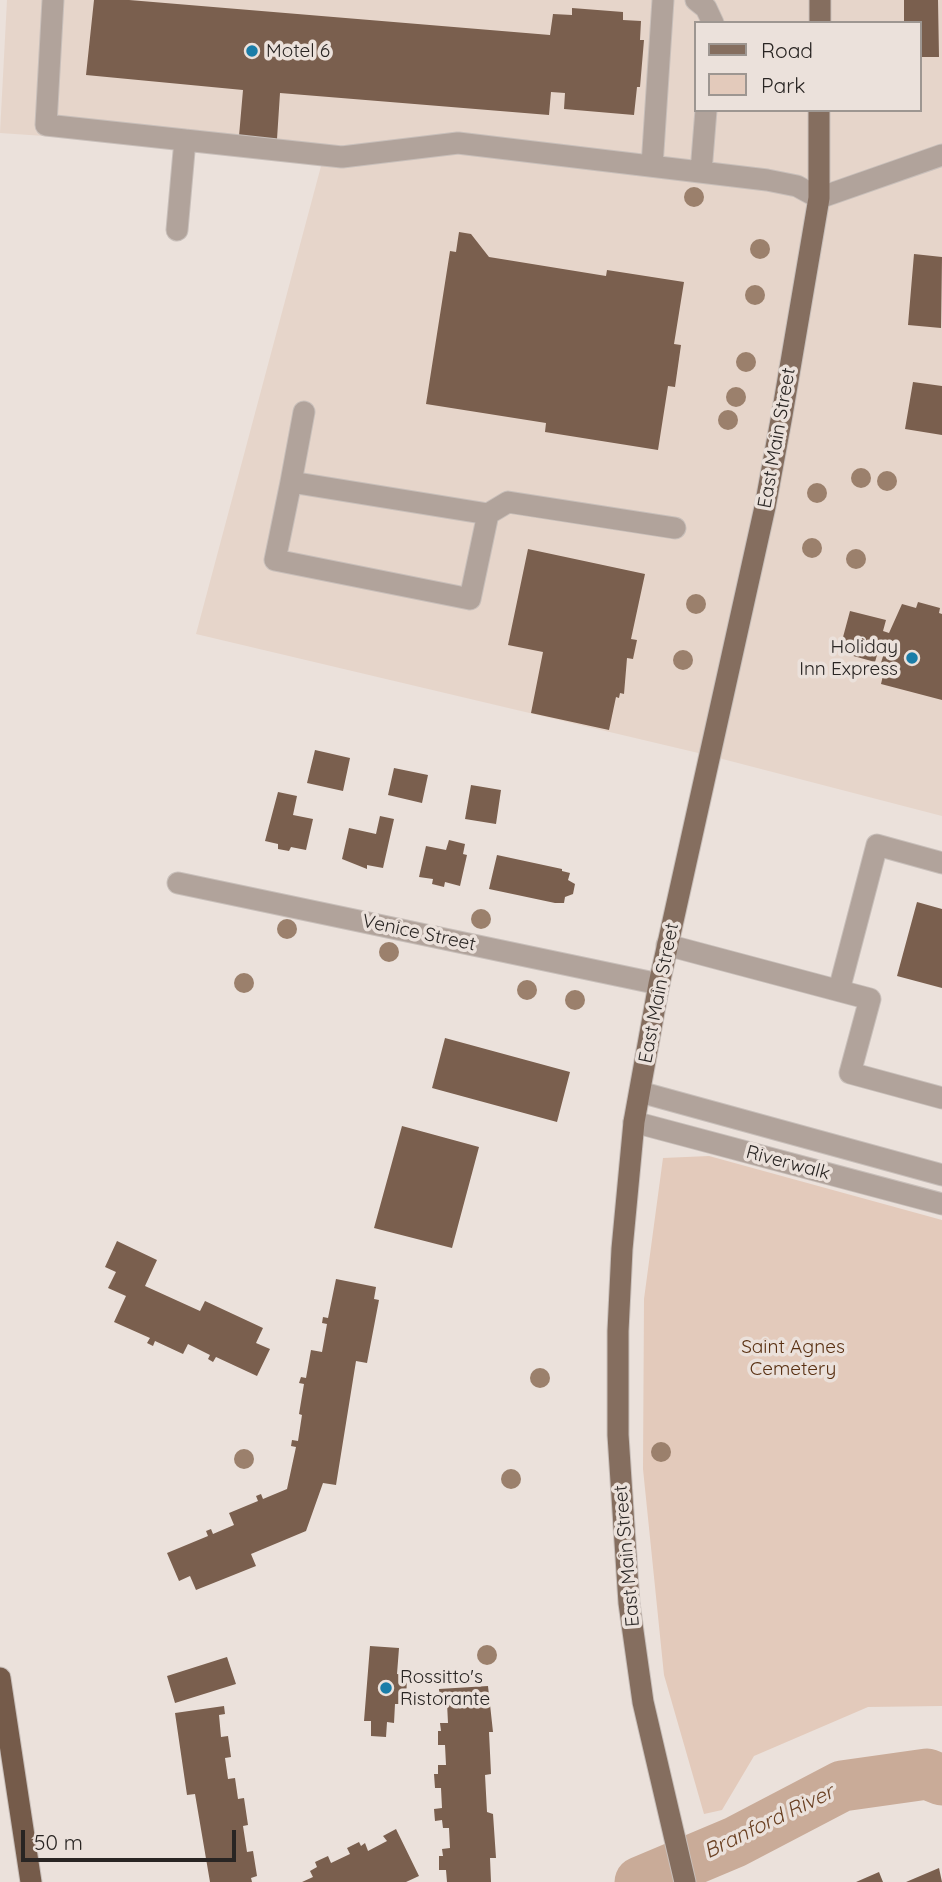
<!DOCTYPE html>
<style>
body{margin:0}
#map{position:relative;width:942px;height:1882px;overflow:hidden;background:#ebe1db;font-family:Quicksand,sans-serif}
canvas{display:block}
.legend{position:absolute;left:694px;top:21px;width:228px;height:91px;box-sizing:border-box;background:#ebe1db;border:2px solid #9d9691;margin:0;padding:9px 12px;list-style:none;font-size:21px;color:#292523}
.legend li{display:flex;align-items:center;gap:14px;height:35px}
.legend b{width:35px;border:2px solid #9d9691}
.scale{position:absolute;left:21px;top:1830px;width:215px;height:32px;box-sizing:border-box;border:4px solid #292523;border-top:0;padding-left:9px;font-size:21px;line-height:24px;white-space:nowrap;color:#292523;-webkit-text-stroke:5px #ebe1db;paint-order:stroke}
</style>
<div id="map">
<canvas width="942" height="1882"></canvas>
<ul class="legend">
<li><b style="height:9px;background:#856e5f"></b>Road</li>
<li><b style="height:19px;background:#e3cabb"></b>Park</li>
</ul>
<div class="scale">50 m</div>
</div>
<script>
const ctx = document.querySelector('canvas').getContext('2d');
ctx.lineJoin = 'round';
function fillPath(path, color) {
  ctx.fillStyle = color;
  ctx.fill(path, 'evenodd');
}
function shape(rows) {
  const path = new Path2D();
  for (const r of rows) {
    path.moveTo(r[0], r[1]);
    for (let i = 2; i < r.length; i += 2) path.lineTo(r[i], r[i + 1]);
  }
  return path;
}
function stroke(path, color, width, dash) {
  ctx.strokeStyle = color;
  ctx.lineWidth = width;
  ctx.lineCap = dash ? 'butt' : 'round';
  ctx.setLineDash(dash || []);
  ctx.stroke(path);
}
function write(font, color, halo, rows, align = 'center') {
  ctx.font = font + ' Quicksand,sans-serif';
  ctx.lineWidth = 7;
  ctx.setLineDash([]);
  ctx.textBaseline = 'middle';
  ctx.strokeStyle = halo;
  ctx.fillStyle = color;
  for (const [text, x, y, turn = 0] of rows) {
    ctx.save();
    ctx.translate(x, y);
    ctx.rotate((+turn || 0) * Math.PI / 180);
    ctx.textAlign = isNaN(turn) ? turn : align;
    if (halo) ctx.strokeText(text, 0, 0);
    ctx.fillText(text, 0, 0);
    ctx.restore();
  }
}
const built = shape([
 [7,0,942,0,942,816,711,756,196,634,324,155,0,133],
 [695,23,919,23,919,110,695,110]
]);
const green = shape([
 [709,1156,942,1220,942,1706,868,1707,754,1756,722,1810,704,1814,664,1675,643,1469,644,1299,663,1158]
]);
const river = shape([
 [640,1882,735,1842,842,1786,927,1774,942,1780]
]);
const building = shape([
 [94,0,129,0,550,35,553,14,572,15,572,8,623,12,623,20,641,21,640,40,644,40,640,87,637,87,634,115,564,109,565,93,551,92,549,115,280,93,277,139,239,136,243,90,86,75],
 [904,0,938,0,939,57,919,57,919,23,904,23],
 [459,232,471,234,489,257,606,276,607,270,684,282,674,344,681,345,675,387,668,386,658,450,545,432,546,423,426,404,450,251,456,252],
 [914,254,942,257,941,328,908,325],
 [913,382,942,386,942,435,905,429],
 [528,549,645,574,631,639,637,640,633,659,627,658,624,694,620,693,619,698,616,697,609,730,531,713,543,652,508,645],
 [918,602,940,608,939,613,942,614,942,700,881,684,885,667,880,666,885,650,879,648,875,662,839,652,850,611,886,620,883,631,889,633,902,604,916,608],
 [315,750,350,758,343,791,307,783],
 [394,768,428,775,422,803,388,795],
 [471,785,501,790,496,824,465,819],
 [278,792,297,796,293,815,313,819,306,850,291,847,289,851,278,849,278,844,265,841],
 [380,816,394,819,383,868,367,865,367,869,342,859,349,828,376,834],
 [449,840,465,844,463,854,467,855,460,886,445,882,444,887,432,884,433,879,419,877,426,846,446,850],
 [497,855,562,869,562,871,570,873,568,880,575,884,573,894,565,897,564,903,555,903,489,889],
 [917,902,942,909,942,988,897,976],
 [445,1038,570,1072,557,1122,432,1088],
 [402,1126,479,1147,452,1248,374,1228],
 [117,1241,157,1260,145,1286,200,1311,205,1301,263,1328,256,1343,270,1349,257,1376,216,1357,213,1362,208,1359,210,1355,188,1344,183,1354,155,1341,153,1346,147,1343,150,1338,114,1322,126,1296,108,1288,116,1272,105,1267],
 [336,1279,376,1287,374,1299,379,1300,367,1363,356,1361,336,1485,323,1483,306,1531,251,1554,256,1566,196,1590,190,1576,179,1581,167,1553,208,1536,206,1531,211,1529,213,1534,234,1525,229,1513,258,1501,256,1496,261,1494,263,1499,287,1489,296,1447,291,1446,292,1440,298,1441,302,1415,299,1414,304,1384,299,1383,301,1377,306,1378,311,1350,322,1352,327,1324,322,1323,323,1317,328,1318],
 [370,1646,399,1648,397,1674,407,1675,406,1704,395,1704,394,1723,387,1722,386,1737,371,1736,371,1721,364,1721],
 [227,1657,236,1684,175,1703,167,1676],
 [488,1686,493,1732,489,1732,491,1774,485,1775,487,1812,493,1814,496,1858,490,1858,491,1882,447,1882,446,1870,439,1870,439,1856,443,1856,442,1849,450,1848,449,1828,443,1828,442,1820,435,1821,434,1809,442,1808,441,1788,435,1788,434,1774,438,1774,438,1765,446,1765,445,1745,438,1745,438,1731,441,1731,440,1723,448,1723,447,1703,440,1703,439,1689],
 [224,1706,225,1714,219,1715,221,1737,228,1736,231,1757,225,1758,228,1779,235,1778,238,1799,244,1798,248,1825,243,1826,247,1852,253,1851,257,1876,251,1878,252,1882,210,1882,195,1794,187,1795,175,1713],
 [396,1829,419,1876,406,1882,302,1882,313,1877,310,1871,317,1867,315,1862,328,1856,331,1863,350,1854,347,1848,359,1842,361,1846,365,1843,368,1851,387,1841,383,1836],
 [939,1868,942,1882,906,1882],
 [879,1872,883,1882,856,1882]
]);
const minor = shape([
 [53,0,46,125,342,157,458,143,767,180,797,186,819,198,942,155],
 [696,0,706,8,713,23],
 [652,166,663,0],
 [701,172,706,110],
 [177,230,185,140],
 [291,482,304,412],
 [488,514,291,482,275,560,470,599,488,514,508,502,675,528],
 [178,883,659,984],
 [667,945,870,999,850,1073,942,1098],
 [839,990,877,845,942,863],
 [640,1092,942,1175],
 [634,1122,942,1204]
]);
const major = shape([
 [820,23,820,0],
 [685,1882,643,1702,629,1603,618,1435,618,1331,622,1249,634,1122,659,984,765,507,782,415,819,198,819,110]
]);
const highway = shape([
 [0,1678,31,1882]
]);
const trees = [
 [694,197],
 [760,249],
 [755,295],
 [746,362],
 [736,397],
 [728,420],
 [861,478],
 [887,481],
 [817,493],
 [812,548],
 [856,559],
 [696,604],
 [683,660],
 [481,919],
 [287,929],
 [389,952],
 [244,983],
 [527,990],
 [575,1000],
 [540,1378],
 [661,1452],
 [244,1459],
 [511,1479],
 [487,1655]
];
const markers = [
 [252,51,7,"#1a7da8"],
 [912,658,7,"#1a7da8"],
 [386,1688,7,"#1a7da8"]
];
const poiNames = [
 ["Motel 6",266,51],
 ["Holiday",898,647,"right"],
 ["Inn Express",898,669,"right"],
 ["Rossitto's",400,1677],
 ["Ristorante",400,1699]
];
const streetNames = [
 ["East Main Street",777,438,-80],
 ["Venice Street",419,933,12],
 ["East Main Street",659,993,-79],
 ["Riverwalk",788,1163,15],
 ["East Main Street",627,1556,-95]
];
const parkNames = [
 ["Saint Agnes",793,1347],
 ["Cemetery",793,1369]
];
const waterNames = [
 ["Branford River",769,1822,-26]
];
fillPath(built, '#e6d5ca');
fillPath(green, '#e3cabb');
stroke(river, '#c9ab98', 51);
fillPath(building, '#7a5f4e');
stroke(minor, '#c8bfba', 23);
stroke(major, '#c8bfba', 23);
stroke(highway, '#c8bfba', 23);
stroke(minor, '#b1a39b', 21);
stroke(major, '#856e5f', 21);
stroke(highway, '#755b4a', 21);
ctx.fillStyle = '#9b806c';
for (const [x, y] of trees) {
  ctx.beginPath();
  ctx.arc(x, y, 10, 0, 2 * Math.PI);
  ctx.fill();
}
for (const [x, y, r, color] of markers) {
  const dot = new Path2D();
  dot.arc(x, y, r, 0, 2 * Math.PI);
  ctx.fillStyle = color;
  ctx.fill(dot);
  stroke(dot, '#ebe1db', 2.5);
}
write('19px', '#292523', '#ebe1db', poiNames, 'left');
write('19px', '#292523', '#ebe1db', streetNames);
write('19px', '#593012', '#ebe1db', parkNames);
write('italic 21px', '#6a4022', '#ebe1db', waterNames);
</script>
